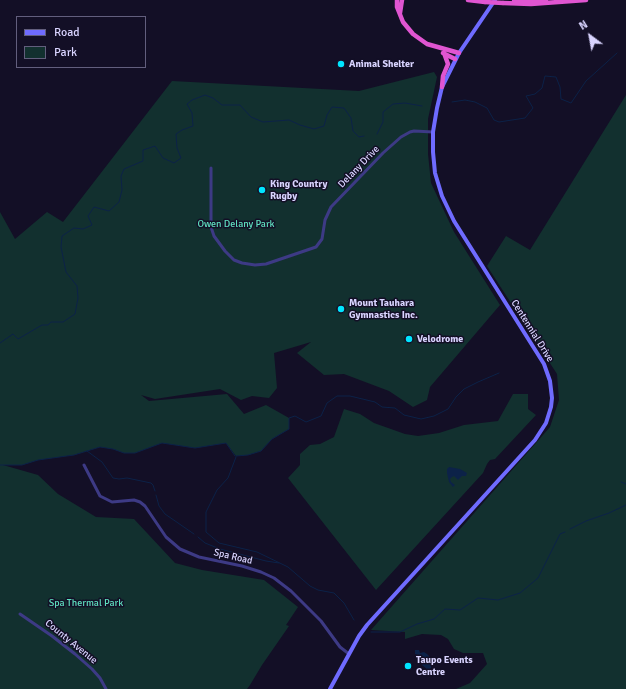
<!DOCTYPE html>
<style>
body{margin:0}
#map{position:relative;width:626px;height:689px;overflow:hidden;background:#130f26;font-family:Signika,sans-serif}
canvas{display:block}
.legend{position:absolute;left:16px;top:16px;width:130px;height:52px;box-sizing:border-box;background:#130f26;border:1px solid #625e7d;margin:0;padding:5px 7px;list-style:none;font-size:12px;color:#d9d4ff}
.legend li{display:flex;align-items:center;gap:8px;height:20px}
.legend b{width:20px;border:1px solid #625e7d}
.north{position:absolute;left:570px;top:16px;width:40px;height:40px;-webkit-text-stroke:3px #130f26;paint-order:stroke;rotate:328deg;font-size:11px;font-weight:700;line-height:16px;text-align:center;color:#d9d4ff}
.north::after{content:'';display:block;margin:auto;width:14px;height:18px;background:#d9d4ff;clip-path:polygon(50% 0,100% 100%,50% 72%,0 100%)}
</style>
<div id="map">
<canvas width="626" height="689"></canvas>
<ul class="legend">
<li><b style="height:5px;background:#6f6bff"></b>Road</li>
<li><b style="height:11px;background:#12302f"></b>Park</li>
</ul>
<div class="north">N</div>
</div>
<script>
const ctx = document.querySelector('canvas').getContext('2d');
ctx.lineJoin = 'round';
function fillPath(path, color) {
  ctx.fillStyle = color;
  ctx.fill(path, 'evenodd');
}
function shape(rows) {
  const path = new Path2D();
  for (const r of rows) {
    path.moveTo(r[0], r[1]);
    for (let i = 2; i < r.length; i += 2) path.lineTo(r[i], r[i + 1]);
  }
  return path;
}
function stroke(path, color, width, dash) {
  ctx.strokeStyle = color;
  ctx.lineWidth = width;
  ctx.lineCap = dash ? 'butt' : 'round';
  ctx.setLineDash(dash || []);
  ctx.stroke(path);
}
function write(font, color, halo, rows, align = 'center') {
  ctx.font = font + ' Signika,sans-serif';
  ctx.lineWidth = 3;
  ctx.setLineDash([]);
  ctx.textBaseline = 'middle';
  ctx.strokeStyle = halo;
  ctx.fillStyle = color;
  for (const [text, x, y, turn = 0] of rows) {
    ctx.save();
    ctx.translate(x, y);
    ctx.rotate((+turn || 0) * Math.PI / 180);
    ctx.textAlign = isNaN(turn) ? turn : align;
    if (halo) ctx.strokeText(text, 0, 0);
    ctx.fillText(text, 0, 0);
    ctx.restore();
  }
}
const green = shape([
 [434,72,437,77,428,119,428,154,431,183,454,232,500,305,430,387,427,400,413,407,389,391,344,374,324,375,297,353,311,342,274,353,277,388,269,398,252,396,241,400,220,389,155,399,141,395,149,401,227,394,244,414,266,405,289,418,289,429,272,439,261,451,248,455,236,456,226,443,195,448,162,443,135,453,124,453,113,449,100,447,74,455,38,460,22,465,3,465,38,475,58,494,96,517,134,519,175,563,202,570,264,580,298,607,286,625,289,626,262,665,250,685,247,689,0,689,0,212,15,239,47,212,63,222,172,81,359,91],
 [626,95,626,689,456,689,470,683,487,664,483,653,463,653,454,649,448,639,441,635,422,634,405,639,405,632,371,630,550,427,559,400,557,374,487,266,506,236,530,250],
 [513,394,528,394,528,409,536,415,495,459,490,460,487,464,483,473,376,590,288,478,300,465,300,454,310,445,320,444,334,437,344,409,360,414,374,423,405,434,418,436,439,433,464,425,498,421]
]);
const water = shape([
 [449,467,460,469,467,473,466,476,462,476,458,480,454,476,452,477,450,479,451,482,455,485,453,487,449,482,447,473,447,469],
 [415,650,419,650,420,653,424,652,427,654,431,658,431,668,428,670,422,665,423,663,416,659,417,655,415,654]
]);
const stream = shape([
 [452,102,465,100,475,102,487,108,494,120,499,122,525,118,533,108,526,96,535,94,542,88,545,76,556,77,560,87,561,99,571,103,586,81,617,53],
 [377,134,383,122,383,112,393,104,405,103,422,106],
 [0,343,13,334,18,339,42,325,48,325,51,322,63,322,75,314,78,298,77,286,66,272,61,247,62,236,74,228,83,229,92,225,88,216,94,207,109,211,119,202,122,190,121,176,124,169,143,161,143,150,155,146,163,158,174,163,181,158,177,148,176,134,182,130,193,126,192,113,187,104,192,100,205,95,213,98,222,105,240,105,251,117,263,122,289,120,300,125,314,129,324,126,327,115,332,107,344,108,351,118,353,131,359,137,364,136],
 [87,451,102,462,113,478,119,479,127,478,151,483,153,485,155,491],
 [236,456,248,455,261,451,272,439,289,429,289,418,295,416,306,422,321,416,327,403,337,396,350,396,375,402,382,407,395,408,404,415,421,419,434,416,448,409,456,397,464,389,478,382,499,373],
 [236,457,228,478,217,490,206,512,206,532,219,543,257,552,288,567,310,586,318,590,334,593,344,603,354,620],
 [0,465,22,465,38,460,74,455,100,447,113,449,124,453,135,453,162,443,195,448,226,443,235,456],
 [621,482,626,484],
 [156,495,159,506,165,514,194,534],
 [570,529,586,521,609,513,626,505],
 [198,537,205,543,220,549,266,561,279,563],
 [371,632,400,632,417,624,434,619,445,609,460,610,478,598,498,600,520,593,538,578,560,534,565,532]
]);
const minor = shape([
 [211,168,211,227,214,236,225,251,234,260,242,263,255,265,266,264,316,247,322,239,325,220,331,207,383,153,401,137,410,132,414,131,433,132],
 [84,465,100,496,112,502,134,500,140,502,145,506,166,537,180,549,199,557,242,566,261,572,274,578,291,591,321,621,340,647,349,654],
 [20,614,52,636,75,654,92,669,100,678,106,689]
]);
const secondary = shape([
 [330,689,359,636,367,625,535,440,546,423,551,407,552,398,550,381,544,364,454,221,442,196,435,173,433,152,433,132,437,108,442,87,459,53,495,0]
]);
const trunk = shape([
 [397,0,397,7,403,22,413,34,427,44,459,53],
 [468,0,485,2],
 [514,0,546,0],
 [503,3,531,4,586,0],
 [400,13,402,0],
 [443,53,455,59],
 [442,87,443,76,448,64,444,53]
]);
const trunkBridge = shape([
 [485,2,503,3]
]);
const markers = [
 [341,64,4,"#00e5ff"],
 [262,190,4,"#00e5ff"],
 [341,309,4,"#00e5ff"],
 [409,339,4,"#00e5ff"],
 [408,666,4,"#00e5ff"]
];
const poiNames = [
 ["Animal Shelter",349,64],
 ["King Country",270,184],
 ["Rugby",270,196],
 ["Mount Tauhara",349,303],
 ["Gymnastics Inc.",349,315],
 ["Velodrome",417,339],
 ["Taupo Events",416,660],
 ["Centre",416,672]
];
const streetNames = [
 ["Delany Drive",359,167,-46],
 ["Centennial Drive",532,331,58],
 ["Spa Road",233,557,13],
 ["County Avenue",71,642,39]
];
const parkNames = [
 ["Owen Delany Park",236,224],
 ["Spa Thermal Park",86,603]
];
fillPath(green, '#12302f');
fillPath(water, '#0c2248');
stroke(stream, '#0c2248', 1);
stroke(minor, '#3d3a85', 3);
stroke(secondary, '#6f6bff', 4);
stroke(trunk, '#e055d1', 4.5);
stroke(trunkBridge, '#e055d1', 4.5);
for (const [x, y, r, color] of markers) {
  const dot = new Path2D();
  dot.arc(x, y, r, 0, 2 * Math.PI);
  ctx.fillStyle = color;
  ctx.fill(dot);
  stroke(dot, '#130f26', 1.5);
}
write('bold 10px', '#d9d4ff', '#130f26', poiNames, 'left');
write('10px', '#d9d4ff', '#130f26', streetNames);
write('10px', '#5fe0c0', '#130f26', parkNames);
</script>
